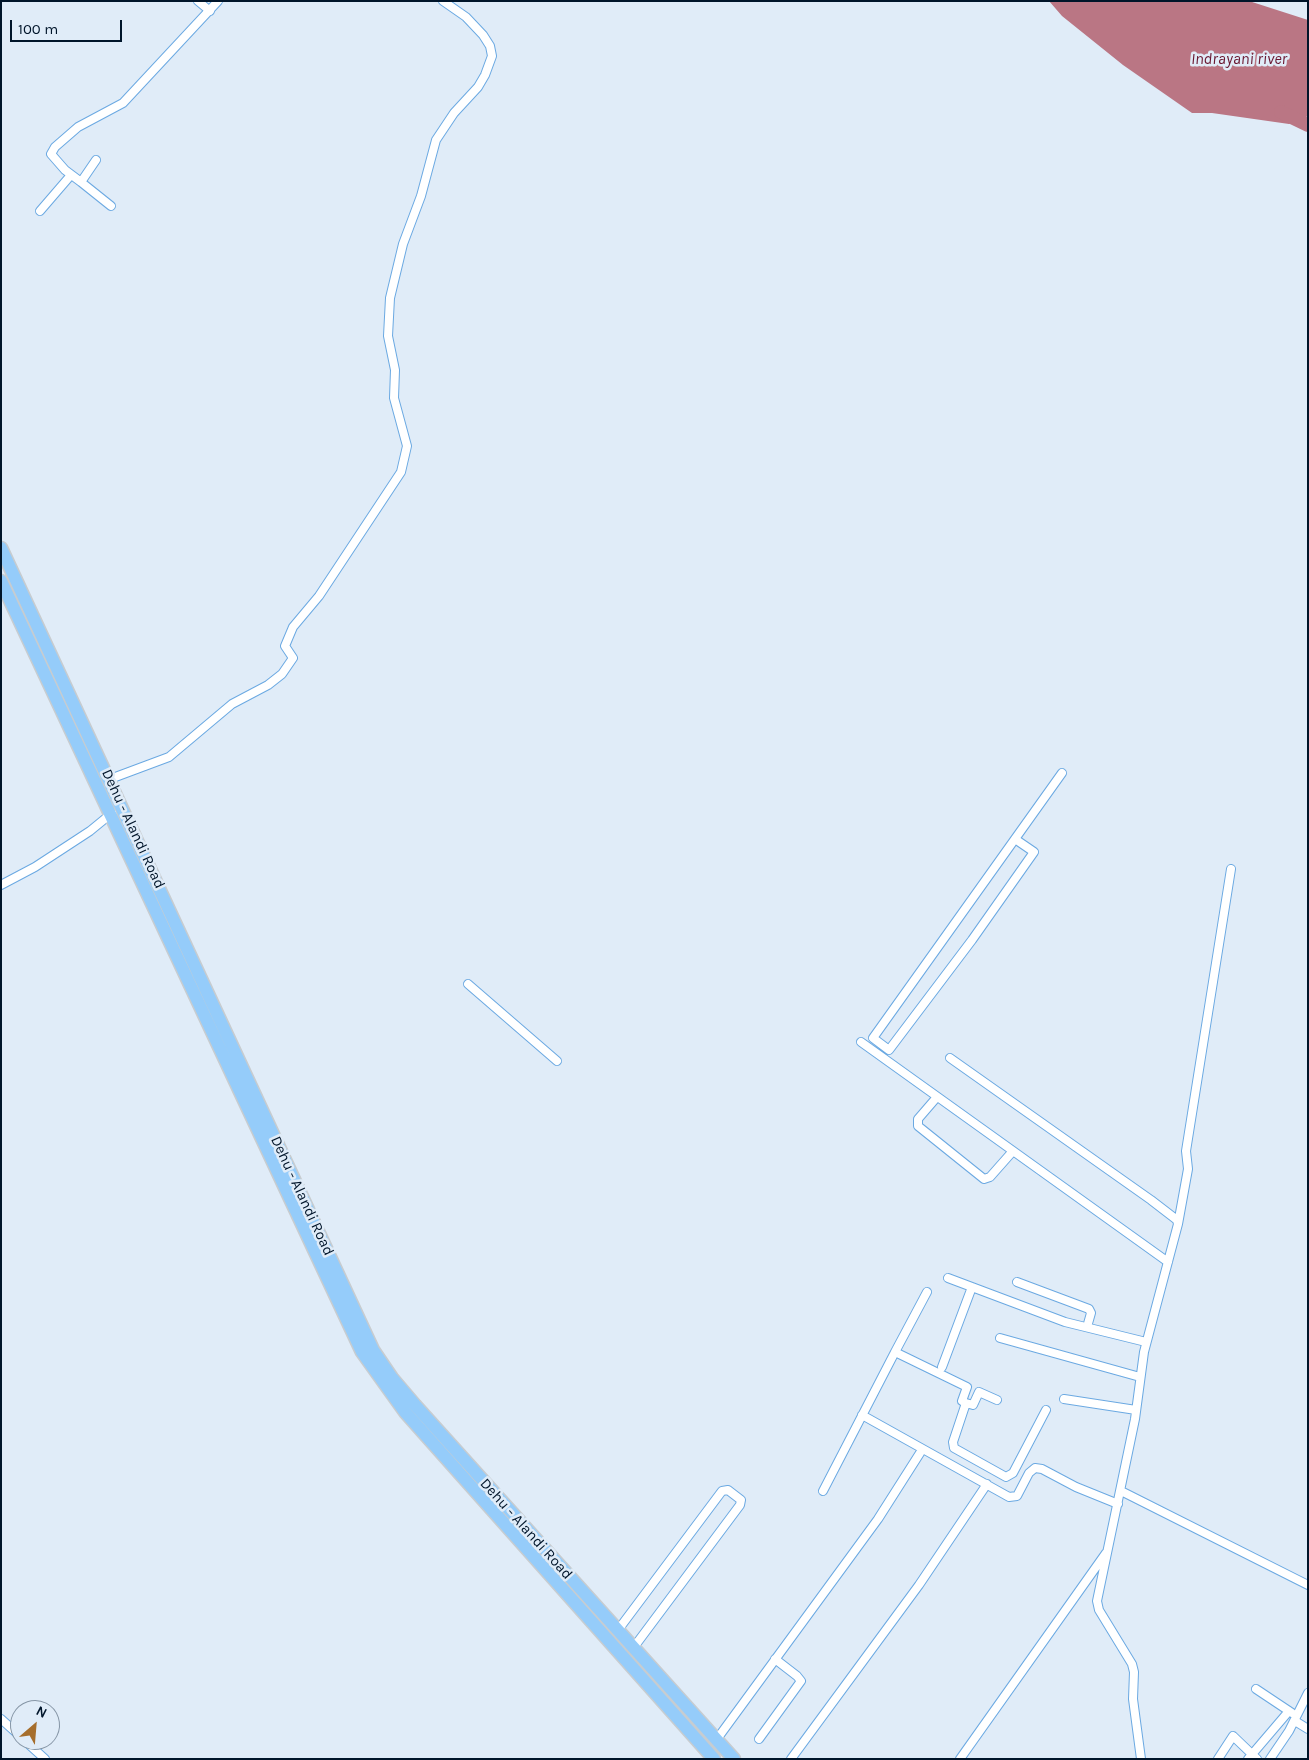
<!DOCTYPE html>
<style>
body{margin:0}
#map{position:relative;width:1309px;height:1760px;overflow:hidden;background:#e0ecf8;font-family:Karla,sans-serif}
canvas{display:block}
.frame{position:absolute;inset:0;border:2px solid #00152a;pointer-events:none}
.north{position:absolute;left:10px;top:1700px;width:50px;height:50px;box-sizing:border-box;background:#e0ecf8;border:1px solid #8696a6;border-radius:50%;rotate:27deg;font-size:14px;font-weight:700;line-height:20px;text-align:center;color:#00152a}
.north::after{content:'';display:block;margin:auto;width:18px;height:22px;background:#a66e2c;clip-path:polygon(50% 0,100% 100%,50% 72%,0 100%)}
.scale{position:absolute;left:10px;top:20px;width:112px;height:22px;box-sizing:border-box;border:2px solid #00152a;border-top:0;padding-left:6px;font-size:15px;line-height:18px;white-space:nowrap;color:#00152a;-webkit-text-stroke:4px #e0ecf8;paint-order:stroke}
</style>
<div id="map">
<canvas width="1309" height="1760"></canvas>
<div class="frame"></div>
<div class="north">N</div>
<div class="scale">100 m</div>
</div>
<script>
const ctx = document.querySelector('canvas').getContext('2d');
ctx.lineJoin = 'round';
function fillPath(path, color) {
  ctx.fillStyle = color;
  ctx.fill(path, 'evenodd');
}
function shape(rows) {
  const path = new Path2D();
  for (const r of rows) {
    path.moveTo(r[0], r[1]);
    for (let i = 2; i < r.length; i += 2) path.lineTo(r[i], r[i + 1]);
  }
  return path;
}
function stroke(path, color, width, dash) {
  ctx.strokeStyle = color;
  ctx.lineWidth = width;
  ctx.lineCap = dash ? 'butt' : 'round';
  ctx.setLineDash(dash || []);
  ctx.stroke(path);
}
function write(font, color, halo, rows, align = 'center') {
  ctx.font = font + ' Karla,sans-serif';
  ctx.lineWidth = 5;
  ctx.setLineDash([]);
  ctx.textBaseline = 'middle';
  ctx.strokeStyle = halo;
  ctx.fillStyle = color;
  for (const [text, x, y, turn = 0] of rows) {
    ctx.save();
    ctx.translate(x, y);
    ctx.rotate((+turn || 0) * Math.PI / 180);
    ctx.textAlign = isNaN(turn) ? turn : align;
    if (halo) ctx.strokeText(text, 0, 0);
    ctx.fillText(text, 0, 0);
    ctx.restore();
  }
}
const water = shape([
 [1049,1,1249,1,1308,20,1308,116,1289,124,1212,113,1192,113,1123,65,1062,16]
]);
const river = shape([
 [1281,112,1308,125]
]);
const street = shape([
 [198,1,210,11],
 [96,160,81,182,65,170,51,154,55,147,78,127,123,103,218,1],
 [81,182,111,206],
 [40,211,71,175],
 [110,779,169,757,232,704,268,685,282,674,293,658,285,646,293,627,319,596,401,472,407,446,394,398,395,370,388,336,390,298,403,244,421,196,436,140,454,113,478,87,485,75,492,56,490,46,483,35,466,17,443,1],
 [1015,839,1034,852,972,940,889,1050,873,1038,1062,773],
 [1,885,35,867,90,831,112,813],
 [468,984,557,1061],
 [861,1042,1168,1262],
 [950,1058,1151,1200,1177,1220,1178,1224,1144,1352,1135,1419,1097,1601,1099,1610,1132,1664,1134,1672,1133,1699,1141,1759],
 [937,1097,918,1119,918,1126,984,1179,990,1177,1013,1151],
 [1178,1224,1188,1169,1186,1151,1231,869],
 [948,1278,1065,1322,1146,1342],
 [1017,1282,1089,1309,1091,1313,1087,1327],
 [1000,1338,1140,1377],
 [895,1352,927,1292],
 [942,1367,972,1287],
 [1064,1399,1136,1410],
 [966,1403,953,1442,954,1448,1006,1477,1013,1473,1046,1410],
 [862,1415,1009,1497,1017,1496,1029,1473,1035,1468,1042,1469,1076,1487,1118,1504],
 [823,1491,895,1352,967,1387,962,1401,966,1403,973,1405,979,1392,997,1400],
 [1121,1491,1308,1585],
 [618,1630,722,1491,728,1490,741,1500,740,1505,634,1647],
 [1256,1689,1292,1713],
 [1,1719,20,1736],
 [1295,1721,1308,1729],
 [717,1739,878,1519,920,1453],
 [759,1739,801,1681,797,1676,775,1659],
 [24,1740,45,1759],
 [791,1759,919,1585,987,1484],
 [960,1759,1106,1553],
 [1218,1759,1233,1736,1257,1759],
 [1248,1759,1289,1711],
 [1270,1759,1289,1731,1308,1693]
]);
const primary = shape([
 [1,548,373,1350,392,1378,415,1405,734,1759],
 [1,581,362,1352,405,1412,714,1759]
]);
const streetNames = [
 ["Dehu - Alandi Road",133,829,65],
 ["Dehu - Alandi Road",302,1196,65],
 ["Dehu - Alandi Road",526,1529,48]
];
const waterNames = [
 ["Indrayani river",1239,59]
];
fillPath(water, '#ba7684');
stroke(river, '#ba7684', 14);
stroke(street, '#6ba9e2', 10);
stroke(primary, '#c7ccd0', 15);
stroke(street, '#fff', 8);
stroke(primary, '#95ccfa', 12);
write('15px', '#00152a', '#e0ecf8', streetNames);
write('italic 16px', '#691630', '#e0ecf8', waterNames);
</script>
